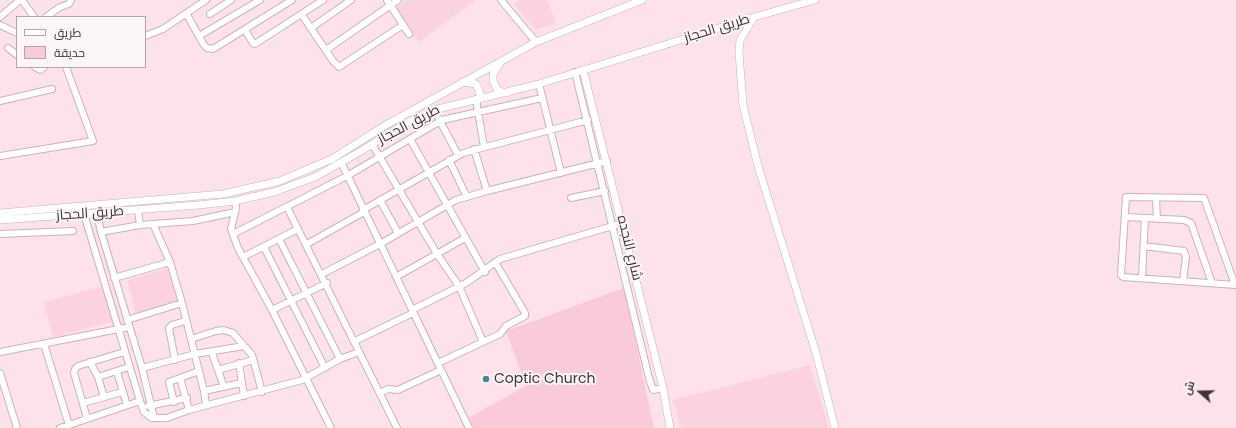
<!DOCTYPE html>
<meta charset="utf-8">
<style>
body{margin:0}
#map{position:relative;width:1236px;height:428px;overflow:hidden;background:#fde2e9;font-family:Poppins,Cairo,sans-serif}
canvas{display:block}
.legend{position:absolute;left:16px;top:16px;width:130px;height:52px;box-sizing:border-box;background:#fcf5f7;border:1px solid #b1a7aa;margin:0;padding:5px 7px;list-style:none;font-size:12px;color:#403337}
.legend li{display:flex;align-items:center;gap:8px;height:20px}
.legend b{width:20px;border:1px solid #b1a7aa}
.north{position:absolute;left:1180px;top:372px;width:40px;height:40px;-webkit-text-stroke:3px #fcf5f7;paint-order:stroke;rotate:290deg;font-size:11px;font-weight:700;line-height:16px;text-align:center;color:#403337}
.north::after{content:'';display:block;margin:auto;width:14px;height:18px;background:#403337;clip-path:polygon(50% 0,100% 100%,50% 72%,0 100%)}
</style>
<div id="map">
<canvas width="1236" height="428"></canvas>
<ul class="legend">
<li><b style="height:5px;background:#fff"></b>طريق</li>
<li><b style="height:11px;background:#fbcad9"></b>حديقة</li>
</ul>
<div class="north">ش</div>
</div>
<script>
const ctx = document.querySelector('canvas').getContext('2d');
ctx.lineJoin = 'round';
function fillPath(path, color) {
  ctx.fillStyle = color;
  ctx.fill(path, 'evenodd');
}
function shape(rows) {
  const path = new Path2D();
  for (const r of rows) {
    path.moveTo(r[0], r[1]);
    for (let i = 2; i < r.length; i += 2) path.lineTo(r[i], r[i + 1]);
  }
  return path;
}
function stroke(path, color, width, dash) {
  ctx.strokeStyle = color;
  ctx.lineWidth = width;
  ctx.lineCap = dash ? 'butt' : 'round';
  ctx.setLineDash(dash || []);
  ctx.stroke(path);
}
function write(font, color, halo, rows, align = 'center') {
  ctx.font = font + ' Poppins,Cairo,sans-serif';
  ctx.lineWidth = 4;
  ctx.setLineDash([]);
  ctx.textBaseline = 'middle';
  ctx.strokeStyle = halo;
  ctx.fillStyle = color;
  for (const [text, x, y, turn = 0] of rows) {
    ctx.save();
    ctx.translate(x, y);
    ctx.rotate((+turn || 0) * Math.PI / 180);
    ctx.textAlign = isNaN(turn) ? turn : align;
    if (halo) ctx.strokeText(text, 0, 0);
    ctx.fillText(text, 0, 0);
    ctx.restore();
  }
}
const built = shape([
 [407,0,475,0,419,42,394,9],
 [519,0,547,0,556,23,536,30,514,4],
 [169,268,179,303,136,315,127,280],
 [107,285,116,321,53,337,44,302],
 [810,365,829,428,681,428,673,400]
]);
const green = shape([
 [624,288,654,428,474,428,468,418,526,386,506,331]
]);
const minor = shape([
 [22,0,34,17],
 [387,0,409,34],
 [501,0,536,42],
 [210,14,231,0],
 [187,15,204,45,207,48,213,49,292,0],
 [302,15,333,61,339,67,403,25],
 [0,17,20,0],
 [46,17,60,7,69,4,71,0],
 [0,25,17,33],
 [311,28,351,0],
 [245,30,253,43,255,44,323,0],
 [145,36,163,29,206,0],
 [199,36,260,0],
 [8,48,17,55],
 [326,50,398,0],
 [35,67,40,70,44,67],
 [575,72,649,378,653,390,663,388],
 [539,84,561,173],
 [476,99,484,147],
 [0,101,52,89],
 [434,110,458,155],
 [410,139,485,272],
 [372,144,437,254,459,286,483,342],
 [474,149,487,191],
 [0,156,93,141,66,67],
 [449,160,467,197],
 [341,162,469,428],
 [571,198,605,191],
 [1156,198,1157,219],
 [380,200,398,233],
 [235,201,236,208,231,229,238,248,272,310,331,428],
 [287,207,397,428],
 [363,210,463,153,588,120],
 [138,211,140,225],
 [84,214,140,401,144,412,152,418,167,418,189,410,302,380,340,359,359,352],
 [97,214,101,232,142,368,154,418],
 [1125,217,1184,220,1191,223,1212,283],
 [153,224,170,262,182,303,204,391,206,405],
 [101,232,140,225,193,221,235,212],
 [0,234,73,231],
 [233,234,347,176,442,120,542,98],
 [279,239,340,359],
 [307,244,364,212],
 [1144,246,1184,251,1186,257,1183,281],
 [264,247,325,368],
 [243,257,298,229],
 [322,274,380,244,456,200,487,191,607,161],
 [396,277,465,238],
 [114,278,170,262],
 [1142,278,1145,218],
 [1235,285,1204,198,1126,197,1121,275,1123,277,1236,285],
 [272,310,327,283],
 [412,310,466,283,500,259,616,225],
 [127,320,182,303],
 [191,339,216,331,224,330,233,333,252,355,262,392],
 [355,341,413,313],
 [44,344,69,425],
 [0,352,129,327],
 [212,353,224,387],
 [175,360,169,328,172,325,185,321],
 [90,362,98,377,104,397],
 [239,363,244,396],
 [438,363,500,334,506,326,525,316,525,313,495,262],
 [142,368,195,354,244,346],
 [218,370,253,360],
 [117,372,127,405],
 [0,373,17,428],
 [98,377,129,367],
 [180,378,189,410],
 [204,391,241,383],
 [380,393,388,389,398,390,441,370],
 [174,402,169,382,199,371],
 [83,403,122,392],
 [148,406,187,398],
 [87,418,74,373,75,369,78,366,124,352],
 [60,428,140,401]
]);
const major = shape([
 [754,17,740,40,739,53,743,105,758,166,816,353,835,428],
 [500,63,493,74,493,81,498,91,507,93],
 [583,70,663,388,670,428],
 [463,82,476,84,480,93,479,99],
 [0,213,223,194,280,181,332,159,386,125,536,42,642,0],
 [0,220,199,205,235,201,274,192,315,177,361,151,403,125,434,110,539,84,754,17,815,0]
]);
const markers = [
 [486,379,4,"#428893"]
];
const streetNames = [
 ["طريق الحجاز",717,29,-17],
 ["طريق الحجاز",409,125,-28],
 ["طريق الحجاز",90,214,-4],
 ["شارع النجده",629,248,76]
];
const poiNames = [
 ["Coptic Church",494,379]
];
fillPath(built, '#fcd2de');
fillPath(green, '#fbcad9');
stroke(minor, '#d1b0b9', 8);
stroke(major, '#d1b0b9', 8);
stroke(minor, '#fff', 6);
stroke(major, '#fff', 7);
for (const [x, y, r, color] of markers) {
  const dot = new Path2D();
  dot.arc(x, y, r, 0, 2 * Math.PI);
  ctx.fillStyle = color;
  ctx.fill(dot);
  stroke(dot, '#fcf5f7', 1.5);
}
write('14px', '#403337', '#fcf5f7', streetNames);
write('14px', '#403337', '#fcf5f7', poiNames, 'left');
</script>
